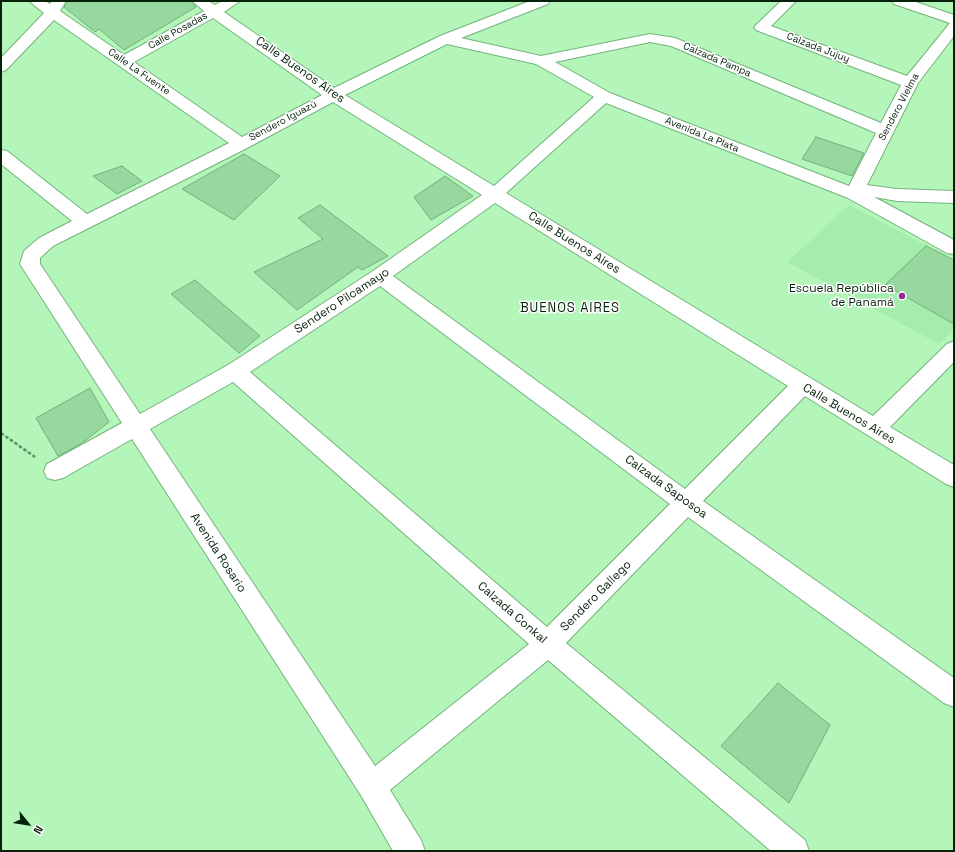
<!DOCTYPE html>
<meta charset="utf-8">
<style>
body{margin:0}
#map{position:relative;width:955px;height:852px;overflow:hidden;background:#b4f6ba;font-family:"Space Grotesk",sans-serif}
canvas{display:block}
.frame{position:absolute;inset:0;border:2px solid #06200a;pointer-events:none}
.north{position:absolute;left:8px;top:804px;width:40px;height:40px;-webkit-text-stroke:3px #fff;paint-order:stroke;rotate:120deg;font-size:11px;font-weight:700;line-height:16px;text-align:center;color:#06200a}
.north::after{content:'';display:block;margin:auto;width:14px;height:18px;background:#06200a;clip-path:polygon(50% 0,100% 100%,50% 72%,0 100%)}
</style>
<div id="map">
<canvas width="955" height="852"></canvas>
<div class="frame"></div>
<div class="north">N</div>
</div>
<script>
const ctx = document.querySelector('canvas').getContext('2d');
ctx.lineJoin = 'round';
function fillPath(path, color) {
  ctx.fillStyle = color;
  ctx.fill(path, 'evenodd');
}
function shape(rows) {
  const path = new Path2D();
  for (const r of rows) {
    path.moveTo(r[0], r[1]);
    for (let i = 2; i < r.length; i += 2) path.lineTo(r[i], r[i + 1]);
  }
  return path;
}
function stroke(path, color, width, dash) {
  ctx.strokeStyle = color;
  ctx.lineWidth = width;
  ctx.lineCap = dash ? 'butt' : 'round';
  ctx.setLineDash(dash || []);
  ctx.stroke(path);
}
function write(font, color, halo, rows, align = 'center') {
  ctx.font = font + ' "Space Grotesk",sans-serif';
  ctx.lineWidth = 3;
  ctx.setLineDash([]);
  ctx.textBaseline = 'middle';
  ctx.strokeStyle = halo;
  ctx.fillStyle = color;
  for (const [text, x, y, turn = 0] of rows) {
    ctx.save();
    ctx.translate(x, y);
    ctx.rotate((+turn || 0) * Math.PI / 180);
    ctx.textAlign = isNaN(turn) ? turn : align;
    if (halo) ctx.strokeText(text, 0, 0);
    ctx.fillText(text, 0, 0);
    ctx.restore();
  }
}
const built = shape([
 [849,205,954,260,954,330,939,344,787,262]
]);
const building = shape([
 [67,1,191,1,196,7,124,50,99,29,95,32,64,7,67,1],
 [816,137,864,153,852,176,802,159,816,137],
 [244,154,280,176,234,220,182,189,244,154],
 [122,166,142,181,117,194,93,176,122,166],
 [445,176,473,196,431,220,414,197,445,176],
 [320,205,388,256,362,270,358,267,297,310,254,272,323,239,298,218,320,205],
 [926,246,954,260,954,324,885,285,926,246],
 [195,280,260,336,239,353,171,294,195,280],
 [90,388,109,422,81,444,58,456,36,418,90,388],
 [778,683,830,725,789,803,721,746,778,683]
]);
const path = shape([
 [1,433,35,457]
]);
const minor = shape([
 [29,1,45,1,50,4,52,1,66,1,60,11,124,55,204,11,192,1,208,1,215,5,222,1,240,1,224,12,334,88,440,36,530,1,550,1,548,4,461,38,541,56,650,34,675,38,881,123,901,85,756,30,754,27,781,1,796,1,771,26,907,76,950,23,894,4,892,1,913,1,954,15,954,36,918,83,867,185,897,189,954,191,954,203,897,201,874,197,954,240,954,254,947,253,848,198,606,103,506,193,873,416,947,344,954,341,954,362,890,427,954,465,954,487,946,484,805,396,703,501,954,678,954,707,944,703,688,517,566,643,805,840,809,851,771,851,548,660,390,790,421,840,425,851,393,851,362,797,132,439,63,478,55,480,47,478,44,471,47,464,122,423,20,264,24,251,39,238,72,221,1,164,1,150,7,151,87,214,229,143,54,20,6,70,1,72,1,58,44,13,29,1],
 [213,18,322,95,242,137,134,62,213,18],
 [650,42,671,46,876,133,849,186,610,93,555,62,650,42],
 [447,44,536,64,594,97,494,186,345,95,447,44],
 [333,102,482,195,373,271,228,365,140,414,40,264,40,258,53,246,247,148,333,102],
 [495,203,788,386,685,489,393,276,495,203],
 [380,286,670,504,547,627,250,372,380,286],
 [233,382,529,644,375,766,150,429,233,382]
]);
const markers = [
 [902,296,4,"#902c93"]
];
const farStreetnames = [
 ["Calle Posadas",178,31,-29],
 ["Calzada Jujuy",818,48,21],
 ["Calzada Pampa",717,60,23],
 ["Calle La Fuente",139,72,35],
 ["Sendero Vielma",899,107,-62],
 ["Sendero Iguazú",283,121,-28],
 ["Avenida La Plata",702,135,22]
];
const streetNames = [
 ["Calle Buenos Aires",300,70,35],
 ["Calle Buenos Aires",574,243,32],
 ["Sendero Pilcamayo",342,301,-33],
 ["Calle Buenos Aires",849,414,31],
 ["Calzada Saposoa",666,487,36],
 ["Avenida Rosario",218,553,57],
 ["Sendero Gallego",596,596,-45],
 ["Calzada Conkal",512,613,41]
];
const poiNames = [
 ["Escuela República",894,289],
 ["de Panamá",894,303]
];
const neighbourhoodNames = [
 ["BUENOS AIRES",570,308]
];
fillPath(built, '#a5edac');
fillPath(building, '#97d89e');
stroke(building, '#71b178', 1);
stroke(minor, '#73b37b', 2);
stroke(path, '#608f65', 2.5, [3.5, 2]);
fillPath(minor, '#fff');
for (const [x, y, r, color] of markers) {
  const dot = new Path2D();
  dot.arc(x, y, r, 0, 2 * Math.PI);
  ctx.fillStyle = color;
  ctx.fill(dot);
  stroke(dot, '#fff', 1.5);
}
write('10px', '#06200a', '#fff', farStreetnames);
write('12px', '#06200a', '#fff', streetNames);
write('12px', '#06200a', '#fff', poiNames, 'right');
ctx.letterSpacing = '1px';
write('13px', '#06200a', '#fff', neighbourhoodNames);
ctx.letterSpacing = '0px';
</script>
